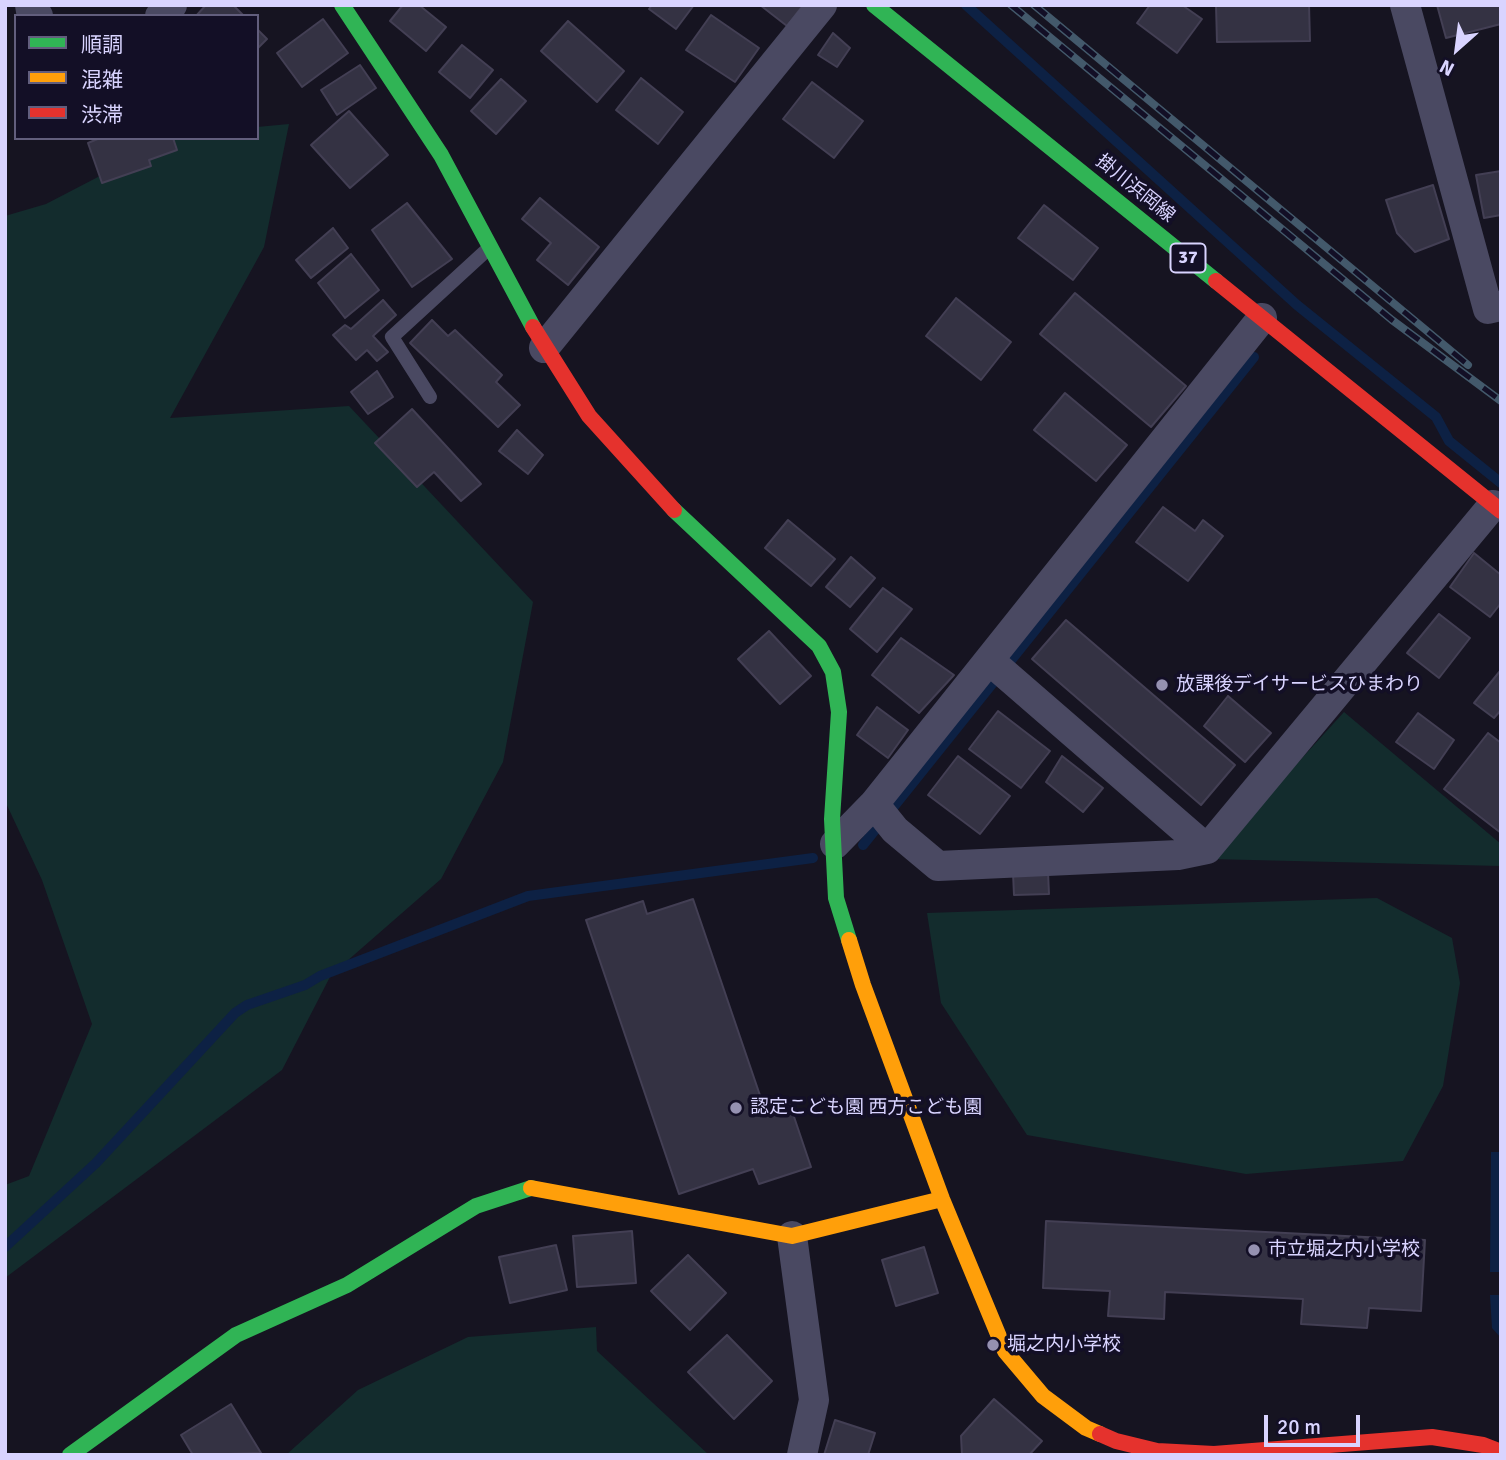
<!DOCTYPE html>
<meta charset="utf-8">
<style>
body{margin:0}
#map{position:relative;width:1506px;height:1460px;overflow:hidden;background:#161421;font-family:Signika,"Noto Sans JP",sans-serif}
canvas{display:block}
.frame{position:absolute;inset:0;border:7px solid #d9d4ff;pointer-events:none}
.legend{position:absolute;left:14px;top:14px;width:245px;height:126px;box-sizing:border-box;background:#130f26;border:2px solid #625e7d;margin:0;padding:9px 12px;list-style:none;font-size:21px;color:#d9d4ff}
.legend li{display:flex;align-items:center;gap:14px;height:35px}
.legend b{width:35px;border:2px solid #625e7d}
.north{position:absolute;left:1422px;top:14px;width:70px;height:70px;-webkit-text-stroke:5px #130f26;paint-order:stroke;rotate:208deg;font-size:19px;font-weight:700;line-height:28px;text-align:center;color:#d9d4ff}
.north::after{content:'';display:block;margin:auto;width:24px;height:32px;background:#d9d4ff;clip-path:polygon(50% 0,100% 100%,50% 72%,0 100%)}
.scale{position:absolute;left:1264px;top:1415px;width:96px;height:32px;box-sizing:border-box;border:4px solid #d9d4ff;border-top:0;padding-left:9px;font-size:21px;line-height:24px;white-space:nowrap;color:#d9d4ff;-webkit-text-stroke:5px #130f26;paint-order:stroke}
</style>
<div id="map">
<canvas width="1506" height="1460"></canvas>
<div class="frame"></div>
<ul class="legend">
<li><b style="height:9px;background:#30b455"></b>順調</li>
<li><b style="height:9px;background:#ff9f0a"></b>混雑</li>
<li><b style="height:9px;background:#e5322d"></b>渋滞</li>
</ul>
<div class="north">N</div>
<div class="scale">20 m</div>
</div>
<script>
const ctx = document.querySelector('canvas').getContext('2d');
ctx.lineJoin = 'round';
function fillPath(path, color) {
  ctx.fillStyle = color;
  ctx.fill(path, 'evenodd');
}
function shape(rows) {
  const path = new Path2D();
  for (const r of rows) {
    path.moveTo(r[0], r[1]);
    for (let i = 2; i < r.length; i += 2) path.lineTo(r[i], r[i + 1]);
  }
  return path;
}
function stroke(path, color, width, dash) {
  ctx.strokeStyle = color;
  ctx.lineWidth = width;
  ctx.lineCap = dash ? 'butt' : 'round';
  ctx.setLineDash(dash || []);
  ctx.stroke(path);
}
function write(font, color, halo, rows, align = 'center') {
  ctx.font = font + ' Signika,"Noto Sans JP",sans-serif';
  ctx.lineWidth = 7;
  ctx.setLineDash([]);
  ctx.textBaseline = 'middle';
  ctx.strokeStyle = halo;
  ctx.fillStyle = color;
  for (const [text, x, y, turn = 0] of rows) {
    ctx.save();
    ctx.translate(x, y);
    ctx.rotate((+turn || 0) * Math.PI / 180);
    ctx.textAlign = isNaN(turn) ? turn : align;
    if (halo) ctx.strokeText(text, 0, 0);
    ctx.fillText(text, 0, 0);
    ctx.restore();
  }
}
const green = shape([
 [289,124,264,247,170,418,349,406,533,602,503,762,441,879,331,975,282,1070,5,1278,5,1185,29,1176,92,1024,42,880,5,801,5,216,46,204,173,138,257,138,257,127],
 [1344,712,1501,844,1501,866,1210,859],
 [1377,898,1452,938,1460,983,1443,1086,1403,1161,1246,1174,1027,1135,941,1003,927,913],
 [596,1327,597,1351,709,1455,286,1455,358,1390,468,1337]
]);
const water = shape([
 [1491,1152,1501,1152,1501,1272,1490,1272],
 [1490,1295,1501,1295,1501,1338,1492,1328]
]);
const stream = shape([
 [966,5,1297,305,1436,417,1449,441,1501,483],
 [863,845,1254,357],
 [5,1247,96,1163,235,1013,247,1005,305,985,320,976,528,896,813,858]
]);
const building = shape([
 [206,5,233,5,244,16,196,16,206,5],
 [403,5,419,5,446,27,426,51,390,21,403,5],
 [652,5,694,5,676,29,649,9,652,5],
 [760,5,803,5,787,26,760,5],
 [1150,5,1182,5,1202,19,1177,53,1137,23,1150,5],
 [1216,5,1309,5,1310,41,1217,42,1216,5],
 [1437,5,1501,5,1501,24,1446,38,1437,5],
 [711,15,759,48,735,82,686,50,711,15],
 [323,19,348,53,302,87,277,53,323,19],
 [568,21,624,71,597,102,541,51,568,21],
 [257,29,267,39,257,49,257,29],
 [833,33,850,48,837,67,818,55,833,33],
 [462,45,493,70,470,98,439,72,462,45],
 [360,65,376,88,337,115,321,90,360,65],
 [641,78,683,112,658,144,616,110,641,78],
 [501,79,526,101,496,134,471,111,501,79],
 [812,82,863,121,834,158,783,119,812,82],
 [349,111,388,155,350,188,311,145,349,111],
 [100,138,173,138,177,150,149,160,151,166,102,183,88,143,100,138],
 [1501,171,1501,215,1484,218,1476,175,1501,171],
 [1433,185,1449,239,1415,252,1397,233,1386,200,1433,185],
 [540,198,599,247,568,285,537,260,551,243,522,219,540,198],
 [407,203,452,259,412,287,372,230,407,203],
 [1044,205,1098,248,1073,280,1018,238,1044,205],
 [333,228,348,248,311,278,296,260,333,228],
 [351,254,379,290,345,318,318,283,351,254],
 [1075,293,1186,386,1151,427,1040,334,1075,293],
 [956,298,1011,342,981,380,926,336,956,298],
 [383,300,396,315,373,336,388,352,377,361,367,350,356,360,333,335,345,325,351,329,383,300],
 [432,320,448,336,455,330,502,375,496,382,520,405,498,427,410,343,432,320],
 [377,371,393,397,368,414,351,392,377,371],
 [1065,393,1127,445,1096,481,1034,430,1065,393],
 [412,409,481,484,461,501,434,472,417,487,375,443,412,409],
 [517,430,543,455,528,474,499,451,517,430],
 [1163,507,1195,531,1203,520,1223,536,1188,581,1136,542,1163,507],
 [788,520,835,559,811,586,765,548,788,520],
 [1474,553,1501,575,1501,603,1490,617,1450,587,1474,553],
 [851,557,875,578,850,607,826,587,851,557],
 [883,588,912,609,877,652,850,629,883,588],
 [1439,614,1470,638,1439,678,1407,653,1439,614],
 [1066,620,1235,765,1201,805,1032,659,1066,620],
 [769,631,811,676,780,704,738,659,769,631],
 [901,638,954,675,919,713,872,675,901,638],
 [1500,671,1501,710,1494,718,1474,703,1500,671],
 [1228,696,1271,733,1245,762,1204,726,1228,696],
 [877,707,908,730,888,758,857,735,877,707],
 [998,711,1050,751,1021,788,969,749,998,711],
 [1418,713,1454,740,1434,769,1396,742,1418,713],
 [1488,733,1501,743,1501,833,1444,789,1488,733],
 [958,756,1010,796,980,834,928,795,958,756],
 [1062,756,1103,788,1083,812,1046,782,1062,756],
 [1048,872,1049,894,1014,895,1013,873,1048,872],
 [693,899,765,1110,789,1102,811,1167,759,1184,753,1169,679,1194,586,920,643,901,647,914,693,899],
 [1046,1221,1425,1240,1421,1311,1369,1308,1367,1328,1301,1324,1303,1299,1165,1292,1164,1319,1108,1316,1110,1291,1043,1288,1046,1221],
 [632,1231,636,1283,577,1287,573,1236,632,1231],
 [556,1245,567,1290,510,1303,499,1257,556,1245],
 [924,1247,938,1293,896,1306,882,1260,924,1247],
 [688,1255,726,1293,690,1330,651,1291,688,1255],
 [727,1335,772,1381,734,1419,688,1372,727,1335],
 [994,1399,1042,1441,1029,1455,962,1455,961,1436,994,1399],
 [231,1404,261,1453,193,1455,181,1435,231,1404],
 [835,1420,875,1433,868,1455,824,1455,835,1420]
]);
const lane = shape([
 [430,397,392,337,489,248]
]);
const street = shape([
 [30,5,31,11,38,16],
 [1405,5,1488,309,1501,306],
 [160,16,172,5],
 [544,348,822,5],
 [989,660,1207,849,1493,505],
 [874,804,895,830,938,866,1178,855,1207,849],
 [835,844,874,804,1262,318],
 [792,1236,814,1400,802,1455]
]);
const fast = shape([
 [342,5,441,155,533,327],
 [874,5,1216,281],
 [674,510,819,646,833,672,839,712,832,819,836,898,849,940],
 [70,1455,236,1335,347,1285,476,1206,531,1188]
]);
const slow = shape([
 [849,940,863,985,942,1199,1005,1351,1043,1396,1086,1428,1100,1434],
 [531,1188,792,1236,942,1199]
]);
const jam = shape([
 [1216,281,1501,511],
 [533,327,589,416,674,510],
 [1100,1434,1116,1441,1157,1451,1214,1454,1432,1437,1483,1445,1501,1452]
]);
const rail = shape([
 [1011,5,1392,320,1501,401],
 [1034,5,1468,365]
]);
const markers = [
 [1162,685,7,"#9591b1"],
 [736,1108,7,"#9591b1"],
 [1254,1250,7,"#9591b1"],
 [993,1345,7,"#9591b1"]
];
const shields = [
 [1188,258,35]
];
const shieldNames = [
 ["37",1188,258]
];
const streetNames = [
 ["掛川浜岡線",1135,189,39]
];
const poiNames = [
 ["放課後デイサービスひまわり",1176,685],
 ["認定こども園 西方こども園",750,1108],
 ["市立堀之内小学校",1268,1250],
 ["堀之内小学校",1007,1345]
];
fillPath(green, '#132c2d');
fillPath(water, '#0d2144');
stroke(stream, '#0d2144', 10);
fillPath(building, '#343243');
stroke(building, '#433f54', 2);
stroke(lane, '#4a4962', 14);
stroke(street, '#4a4962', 30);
stroke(fast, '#30b455', 16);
stroke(slow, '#ff9f0a', 16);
stroke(jam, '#e5322d', 16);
stroke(rail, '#43596b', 8);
stroke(rail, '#130f26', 5, [16]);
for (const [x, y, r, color] of markers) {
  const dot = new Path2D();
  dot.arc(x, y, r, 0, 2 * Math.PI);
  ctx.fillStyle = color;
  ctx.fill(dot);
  stroke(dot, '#130f26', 2.5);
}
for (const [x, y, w] of shields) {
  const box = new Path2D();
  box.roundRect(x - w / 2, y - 14.5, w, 29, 5);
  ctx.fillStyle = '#130f26';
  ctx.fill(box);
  stroke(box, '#d9d4ff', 2);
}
write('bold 18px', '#d9d4ff', null, shieldNames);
write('19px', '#d9d4ff', '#130f26', streetNames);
write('19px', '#d9d4ff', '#130f26', poiNames, 'left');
</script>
